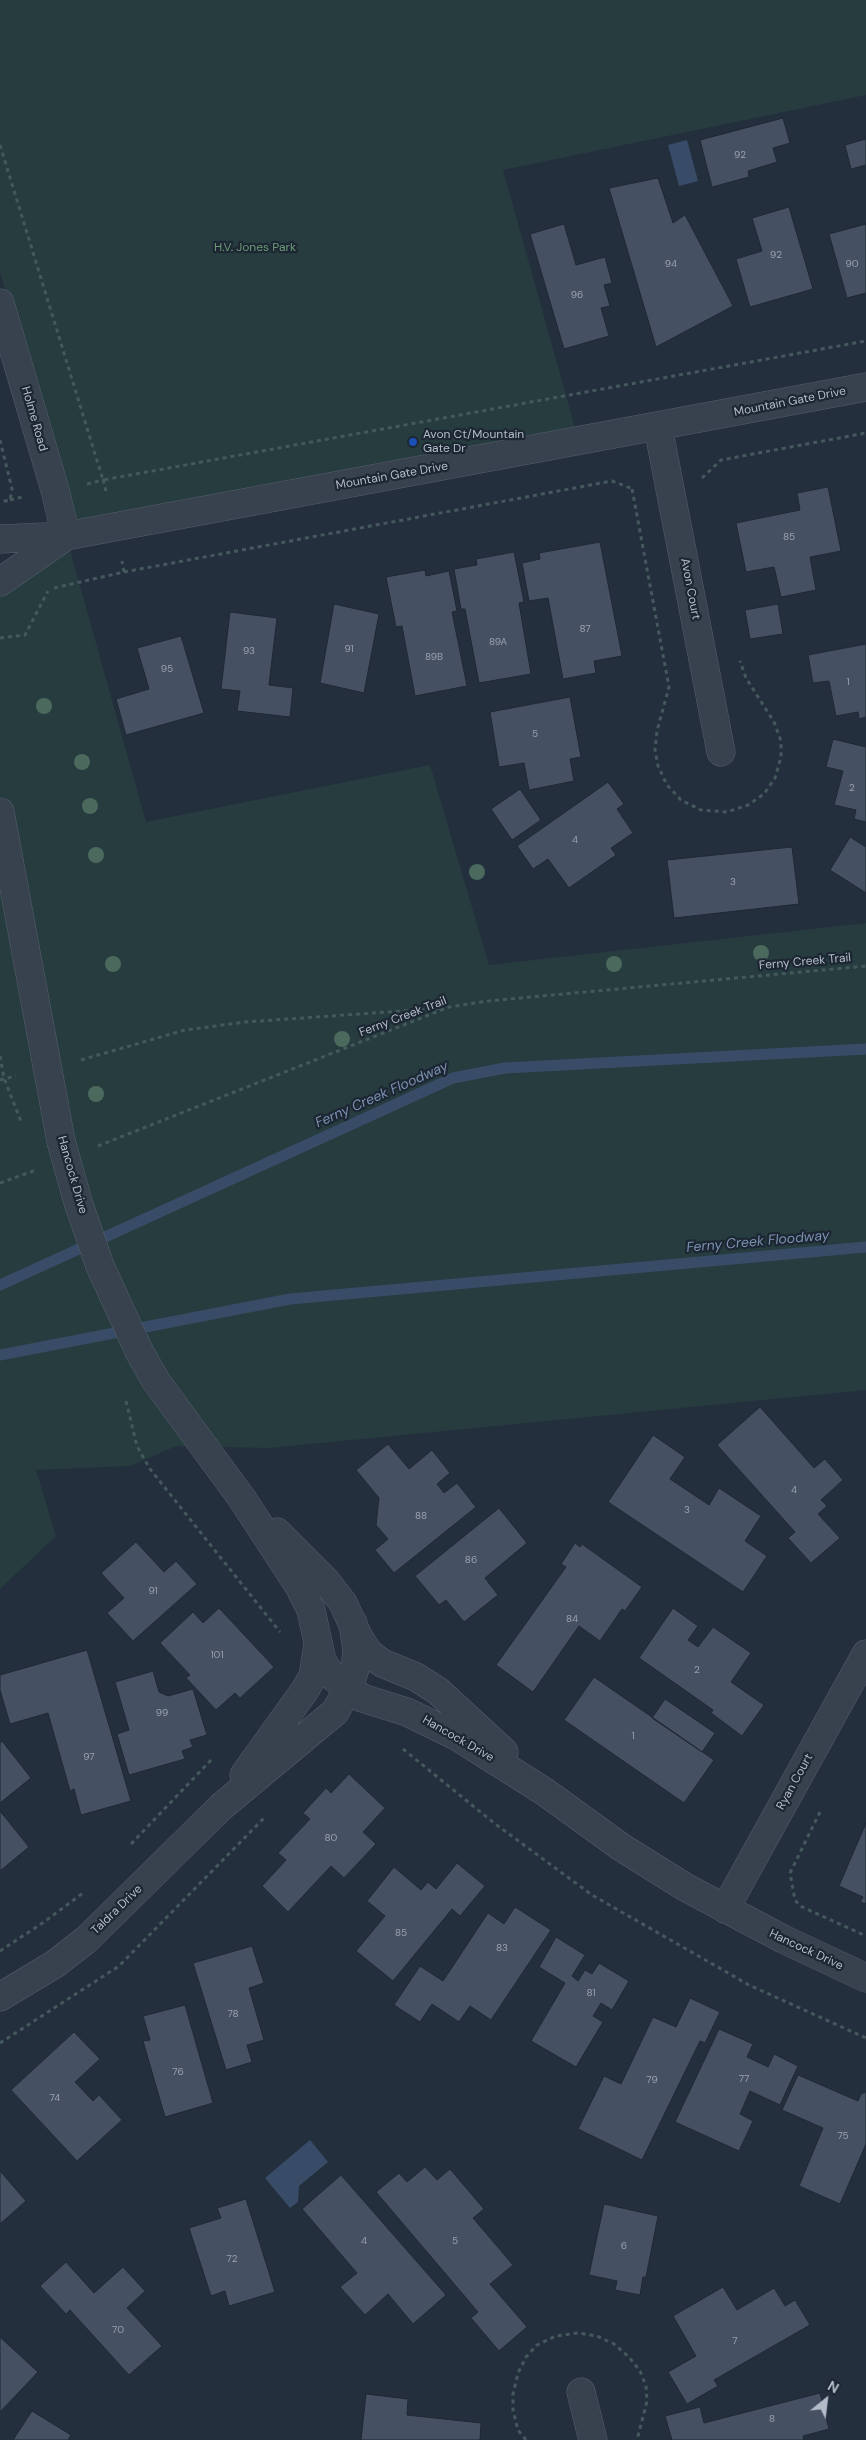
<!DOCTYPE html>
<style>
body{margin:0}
#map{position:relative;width:866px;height:2440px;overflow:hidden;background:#242f3e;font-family:"DM Sans",sans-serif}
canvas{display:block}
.north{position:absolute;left:801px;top:2375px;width:50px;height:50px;-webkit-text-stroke:4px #1d2633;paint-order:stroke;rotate:29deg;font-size:14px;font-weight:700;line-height:20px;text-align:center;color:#b4bcc9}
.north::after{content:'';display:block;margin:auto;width:18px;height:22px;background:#b4bcc9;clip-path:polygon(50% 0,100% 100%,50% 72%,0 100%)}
</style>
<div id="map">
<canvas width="866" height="2440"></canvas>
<div class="north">N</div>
</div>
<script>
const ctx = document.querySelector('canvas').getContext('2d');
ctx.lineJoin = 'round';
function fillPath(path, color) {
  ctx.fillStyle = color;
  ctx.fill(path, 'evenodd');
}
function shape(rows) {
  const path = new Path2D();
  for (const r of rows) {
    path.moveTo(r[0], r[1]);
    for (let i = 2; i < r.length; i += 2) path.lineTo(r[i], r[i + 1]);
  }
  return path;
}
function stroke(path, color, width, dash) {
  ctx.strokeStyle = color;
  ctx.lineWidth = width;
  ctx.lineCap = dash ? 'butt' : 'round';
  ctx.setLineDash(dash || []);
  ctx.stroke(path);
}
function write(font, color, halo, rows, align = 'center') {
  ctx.font = font + ' "DM Sans",sans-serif';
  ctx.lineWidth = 4.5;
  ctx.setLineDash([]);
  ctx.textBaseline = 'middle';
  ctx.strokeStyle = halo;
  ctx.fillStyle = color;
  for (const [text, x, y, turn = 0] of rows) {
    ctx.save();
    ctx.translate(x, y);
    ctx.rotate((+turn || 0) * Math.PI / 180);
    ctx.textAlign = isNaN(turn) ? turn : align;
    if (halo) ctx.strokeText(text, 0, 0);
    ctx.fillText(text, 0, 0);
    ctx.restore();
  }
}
const green = shape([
 [0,0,866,0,866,95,503,170,579,442,115,527,75,518,0,273],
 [66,536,146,822,430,765,489,965,866,923,866,1390,269,1448,176,1446,131,1466,36,1470,56,1536,0,1589,0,582]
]);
const water = shape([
 [687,140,698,181,679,186,668,145],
 [310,2140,328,2162,299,2186,298,2202,290,2208,265,2178]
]);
const stream = shape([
 [0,1285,453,1078,505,1068,866,1049],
 [0,1355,290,1299,866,1247]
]);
const building = shape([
 [783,118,790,143,773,148,777,162,748,171,749,177,712,187,700,140,783,118],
 [866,139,866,165,851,169,845,145,866,139],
 [658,178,673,223,685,215,733,306,656,347,609,188,658,178],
 [789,207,813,289,750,307,736,259,762,251,752,218,789,207],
 [564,224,576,265,605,257,612,283,604,285,610,306,601,308,609,336,564,349,530,234,564,224],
 [866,224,866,293,847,298,829,234,866,224],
 [828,487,841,551,810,557,816,590,781,597,774,567,746,572,736,523,800,510,797,493,828,487],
 [600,542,622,656,594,661,596,673,563,679,548,598,529,601,522,563,540,559,539,553,600,542],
 [514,552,524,602,519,603,531,674,479,683,465,609,461,609,454,569,477,565,476,559,514,552],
 [425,570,426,576,449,571,457,611,452,612,467,686,415,696,402,626,396,627,386,577,425,570],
 [334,604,379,614,364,693,320,683,334,604],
 [778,604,783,634,750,639,745,610,778,604],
 [230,612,277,618,269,685,293,688,290,717,237,711,240,691,221,689,230,612],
 [181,636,204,713,126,735,116,699,149,689,137,648,181,636],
 [866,644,866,717,859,719,858,712,836,716,829,681,813,683,808,655,866,644],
 [570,697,581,757,570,759,574,781,529,790,524,763,499,767,490,712,570,697],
 [833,739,866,747,866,822,854,819,856,810,834,805,843,771,826,767,833,739],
 [608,782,624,804,617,809,633,833,611,848,616,855,569,888,548,859,533,869,517,846,608,782],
 [520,789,541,820,512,840,491,809,520,789],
 [850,837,866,847,866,893,830,870,850,837],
 [792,847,799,904,674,918,667,860,792,847],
 [760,1407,814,1468,825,1459,843,1480,821,1500,827,1506,818,1514,840,1538,811,1563,788,1538,795,1532,717,1445,760,1407],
 [653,1435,685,1457,670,1479,709,1505,719,1488,761,1516,745,1541,767,1556,743,1592,608,1502,653,1435],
 [388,1444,409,1469,432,1450,450,1473,437,1484,444,1493,457,1483,476,1507,394,1573,375,1550,388,1539,376,1525,379,1498,356,1470,388,1444],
 [499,1508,527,1543,485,1578,498,1595,464,1622,446,1600,439,1605,415,1576,499,1508],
 [136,1542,164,1572,176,1561,197,1584,133,1641,107,1613,124,1598,101,1573,136,1542],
 [575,1543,580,1547,582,1544,642,1587,625,1611,622,1609,600,1641,579,1626,533,1692,496,1665,566,1567,561,1564,575,1543],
 [219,1608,274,1667,240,1698,235,1693,216,1710,186,1678,190,1675,160,1643,193,1612,203,1623,219,1608],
 [673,1608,698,1626,688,1640,698,1647,713,1627,751,1653,731,1682,764,1705,742,1736,711,1713,713,1710,639,1658,673,1608],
 [87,1650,131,1801,81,1815,74,1789,70,1791,48,1713,10,1724,0,1690,0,1675,87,1650],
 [153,1671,159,1692,168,1696,193,1689,207,1735,190,1740,193,1747,182,1751,185,1759,129,1775,117,1734,129,1730,115,1682,153,1671],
 [594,1677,714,1760,684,1803,564,1720,594,1677],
 [665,1699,715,1733,702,1752,652,1718,665,1699],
 [2,1741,31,1778,0,1803,0,1743,2,1741],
 [349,1774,385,1808,363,1832,376,1844,344,1878,331,1866,288,1912,262,1886,286,1860,278,1853,310,1819,303,1813,326,1788,331,1793,349,1774],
 [0,1811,29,1847,0,1871,0,1811],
 [866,1823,866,1904,860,1902,863,1897,839,1886,866,1823],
 [457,1863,485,1886,460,1916,452,1909,393,1981,356,1951,385,1916,367,1901,394,1867,421,1890,428,1882,436,1889,457,1863],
 [515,1907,551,1930,491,2020,470,2006,459,2022,432,2004,420,2022,394,2005,420,1966,443,1981,488,1913,504,1924,515,1907],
 [556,1937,585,1955,572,1976,578,1981,585,1970,592,1974,599,1963,629,1981,612,2010,601,2003,593,2016,603,2022,576,2067,531,2041,565,1983,539,1967,556,1937],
 [252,1946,264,1983,249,1988,264,2040,247,2045,252,2062,226,2070,193,1963,252,1946],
 [690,1998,720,2012,705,2043,700,2041,642,2160,578,2129,604,2076,621,2084,653,2017,676,2027,690,1998],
 [185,2005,213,2103,165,2117,143,2041,150,2040,143,2016,185,2005],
 [719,2029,753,2044,747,2057,768,2067,774,2054,798,2066,780,2105,750,2091,740,2114,753,2121,739,2151,675,2122,719,2029],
 [74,2032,100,2059,75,2082,93,2101,99,2095,122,2120,77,2161,11,2090,74,2032],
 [798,2075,858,2101,861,2094,866,2092,866,2144,840,2204,799,2186,823,2128,782,2110,798,2075],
 [425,2167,437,2180,450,2169,484,2209,473,2218,513,2265,490,2284,527,2327,499,2351,471,2318,478,2312,376,2192,399,2173,407,2182,425,2167],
 [0,2171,26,2201,0,2224,0,2171],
 [341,2175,446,2295,413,2324,388,2294,365,2315,340,2287,357,2273,302,2209,341,2175],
 [246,2199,275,2292,229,2306,225,2291,211,2296,189,2228,221,2218,217,2208,246,2199],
 [604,2204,658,2216,646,2277,643,2277,640,2295,615,2290,617,2281,589,2275,604,2204],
 [66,2262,94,2293,123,2267,145,2291,127,2308,162,2346,129,2375,70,2310,66,2314,40,2286,66,2262],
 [723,2287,737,2310,774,2288,785,2306,795,2300,810,2325,714,2380,718,2386,687,2404,668,2372,696,2356,673,2316,723,2287],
 [0,2337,38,2372,0,2412,0,2337],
 [820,2393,829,2429,803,2436,804,2440,672,2440,665,2416,700,2407,704,2423,820,2393],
 [366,2394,408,2399,407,2415,481,2423,480,2440,361,2440,366,2394],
 [32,2411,71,2435,68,2440,13,2440,32,2411]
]);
const path = shape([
 [0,145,103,480,866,341],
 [0,440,12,489,10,500,0,502],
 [702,478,721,460,866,433],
 [87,484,103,480,107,495],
 [632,489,669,687,657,731,655,750,658,766,667,785,681,800,701,810,727,812,748,805,764,794,775,778,781,757,781,741,774,722,746,678,740,661],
 [10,500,22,497],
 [124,572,612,481,633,489],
 [54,588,124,572,122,561],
 [0,638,25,635,48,591],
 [0,1056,4,1078,22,1124],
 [81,1060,185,1030,246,1022,444,1008],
 [0,1080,16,1076],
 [98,1146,449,1007,488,1001,866,966],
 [0,1183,36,1170],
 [126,1401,137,1446,150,1469,280,1632],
 [403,1749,494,1823,592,1895,749,1985,866,2038],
 [820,1812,790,1873,795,1900,800,1906,866,1936],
 [131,1844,213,1758],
 [0,1951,44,1922,83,1893],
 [0,2043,119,1966,264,1818],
 [526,2440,518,2430,513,2410,513,2394,518,2373,526,2357,537,2345,556,2336,578,2333,597,2336,614,2344,629,2357,640,2371,646,2386,647,2401,637,2440]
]);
const minor = shape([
 [0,303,55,490,66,536],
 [658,427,721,752],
 [0,539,66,536,866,387],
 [0,582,66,536],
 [0,812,61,1141],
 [140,1353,156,1381,243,1500,299,1586,311,1610,322,1661,332,1676,362,1698,407,1712,458,1737,545,1792,621,1847,685,1887,783,1939,866,1978],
 [277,1532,326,1581,343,1603,359,1638,369,1653,382,1663,416,1677,438,1691,504,1752],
 [244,1775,305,1690,313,1676,318,1645],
 [725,1909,866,1654],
 [0,1997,55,1964,87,1939,221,1807,335,1712,348,1689,355,1669,357,1650,353,1623],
 [581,2392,593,2440]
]);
const minorBridge = shape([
 [61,1141,78,1202,100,1266,140,1353]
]);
const trees = [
 [44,706],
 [82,762],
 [90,806],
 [96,855],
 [477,872],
 [761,953],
 [113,964],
 [614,964],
 [342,1039],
 [96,1094]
];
const markers = [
 [413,442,5,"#1a4fb4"]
];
const numberNames = [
 ["92",740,155],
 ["92",776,255],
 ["94",671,264],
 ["90",852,264],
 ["96",577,295],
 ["85",789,537],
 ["87",585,629],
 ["89A",498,642],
 ["91",349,649],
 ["93",249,651],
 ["89B",434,657],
 ["95",167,669],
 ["1",848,682],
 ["5",535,734],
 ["2",852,788],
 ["4",575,840],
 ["3",733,882],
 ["4",794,1490],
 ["3",687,1510],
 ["88",421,1516],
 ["86",471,1560],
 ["91",153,1591],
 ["84",572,1619],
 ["101",217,1655],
 ["2",697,1670],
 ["99",162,1713],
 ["1",633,1736],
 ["97",89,1757],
 ["80",331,1838],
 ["85",401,1933],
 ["83",502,1948],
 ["81",591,1993],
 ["78",233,2014],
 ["76",178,2072],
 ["77",744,2079],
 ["79",652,2080],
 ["74",55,2098],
 ["75",843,2136],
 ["4",364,2241],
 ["5",455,2241],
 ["6",624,2246],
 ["72",232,2259],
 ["70",118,2330],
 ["7",735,2341],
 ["8",772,2419]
];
const parkNames = [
 ["H.V. Jones Park",255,248]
];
const streetNames = [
 ["Mountain Gate Drive",790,402,-11],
 ["Holme Road",34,419,74],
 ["Mountain Gate Drive",392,476,-10],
 ["Avon Court",690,589,79],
 ["Ferny Creek Trail",805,962,-5],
 ["Ferny Creek Trail",403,1017,-21],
 ["Hancock Drive",72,1175,74],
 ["Hancock Drive",458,1739,30],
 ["Ryan Court",795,1782,-61],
 ["Taldra Drive",117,1910,-44],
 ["Hancock Drive",806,1950,25]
];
const poiNames = [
 ["Avon Ct/Mountain",423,435],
 ["Gate Dr",423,449]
];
const waterNames = [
 ["Ferny Creek Floodway",382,1095,-24],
 ["Ferny Creek Floodway",758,1242,-5]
];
fillPath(green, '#263c3f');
fillPath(water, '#394c67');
stroke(stream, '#394c67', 11);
fillPath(building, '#455162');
stroke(building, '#1f2835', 1);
stroke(minor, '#565f6c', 29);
stroke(path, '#44595c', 3, [4, 4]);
stroke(minor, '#38414e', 28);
stroke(minorBridge, '#565f6c', 29, []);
stroke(minorBridge, '#38414e', 28);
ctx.fillStyle = '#4b6a5d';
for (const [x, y] of trees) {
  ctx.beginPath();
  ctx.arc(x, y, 8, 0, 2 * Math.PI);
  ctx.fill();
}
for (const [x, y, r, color] of markers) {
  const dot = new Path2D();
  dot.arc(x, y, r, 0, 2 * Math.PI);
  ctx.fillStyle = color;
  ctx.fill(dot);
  stroke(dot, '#1d2633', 2);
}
write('10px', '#98a1af', null, numberNames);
write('12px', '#6b9a76', '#1d2633', parkNames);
write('12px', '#b4bcc9', '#1d2633', streetNames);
write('12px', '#b4bcc9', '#1d2633', poiNames, 'left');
write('italic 14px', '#7c92b1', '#1d2633', waterNames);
</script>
